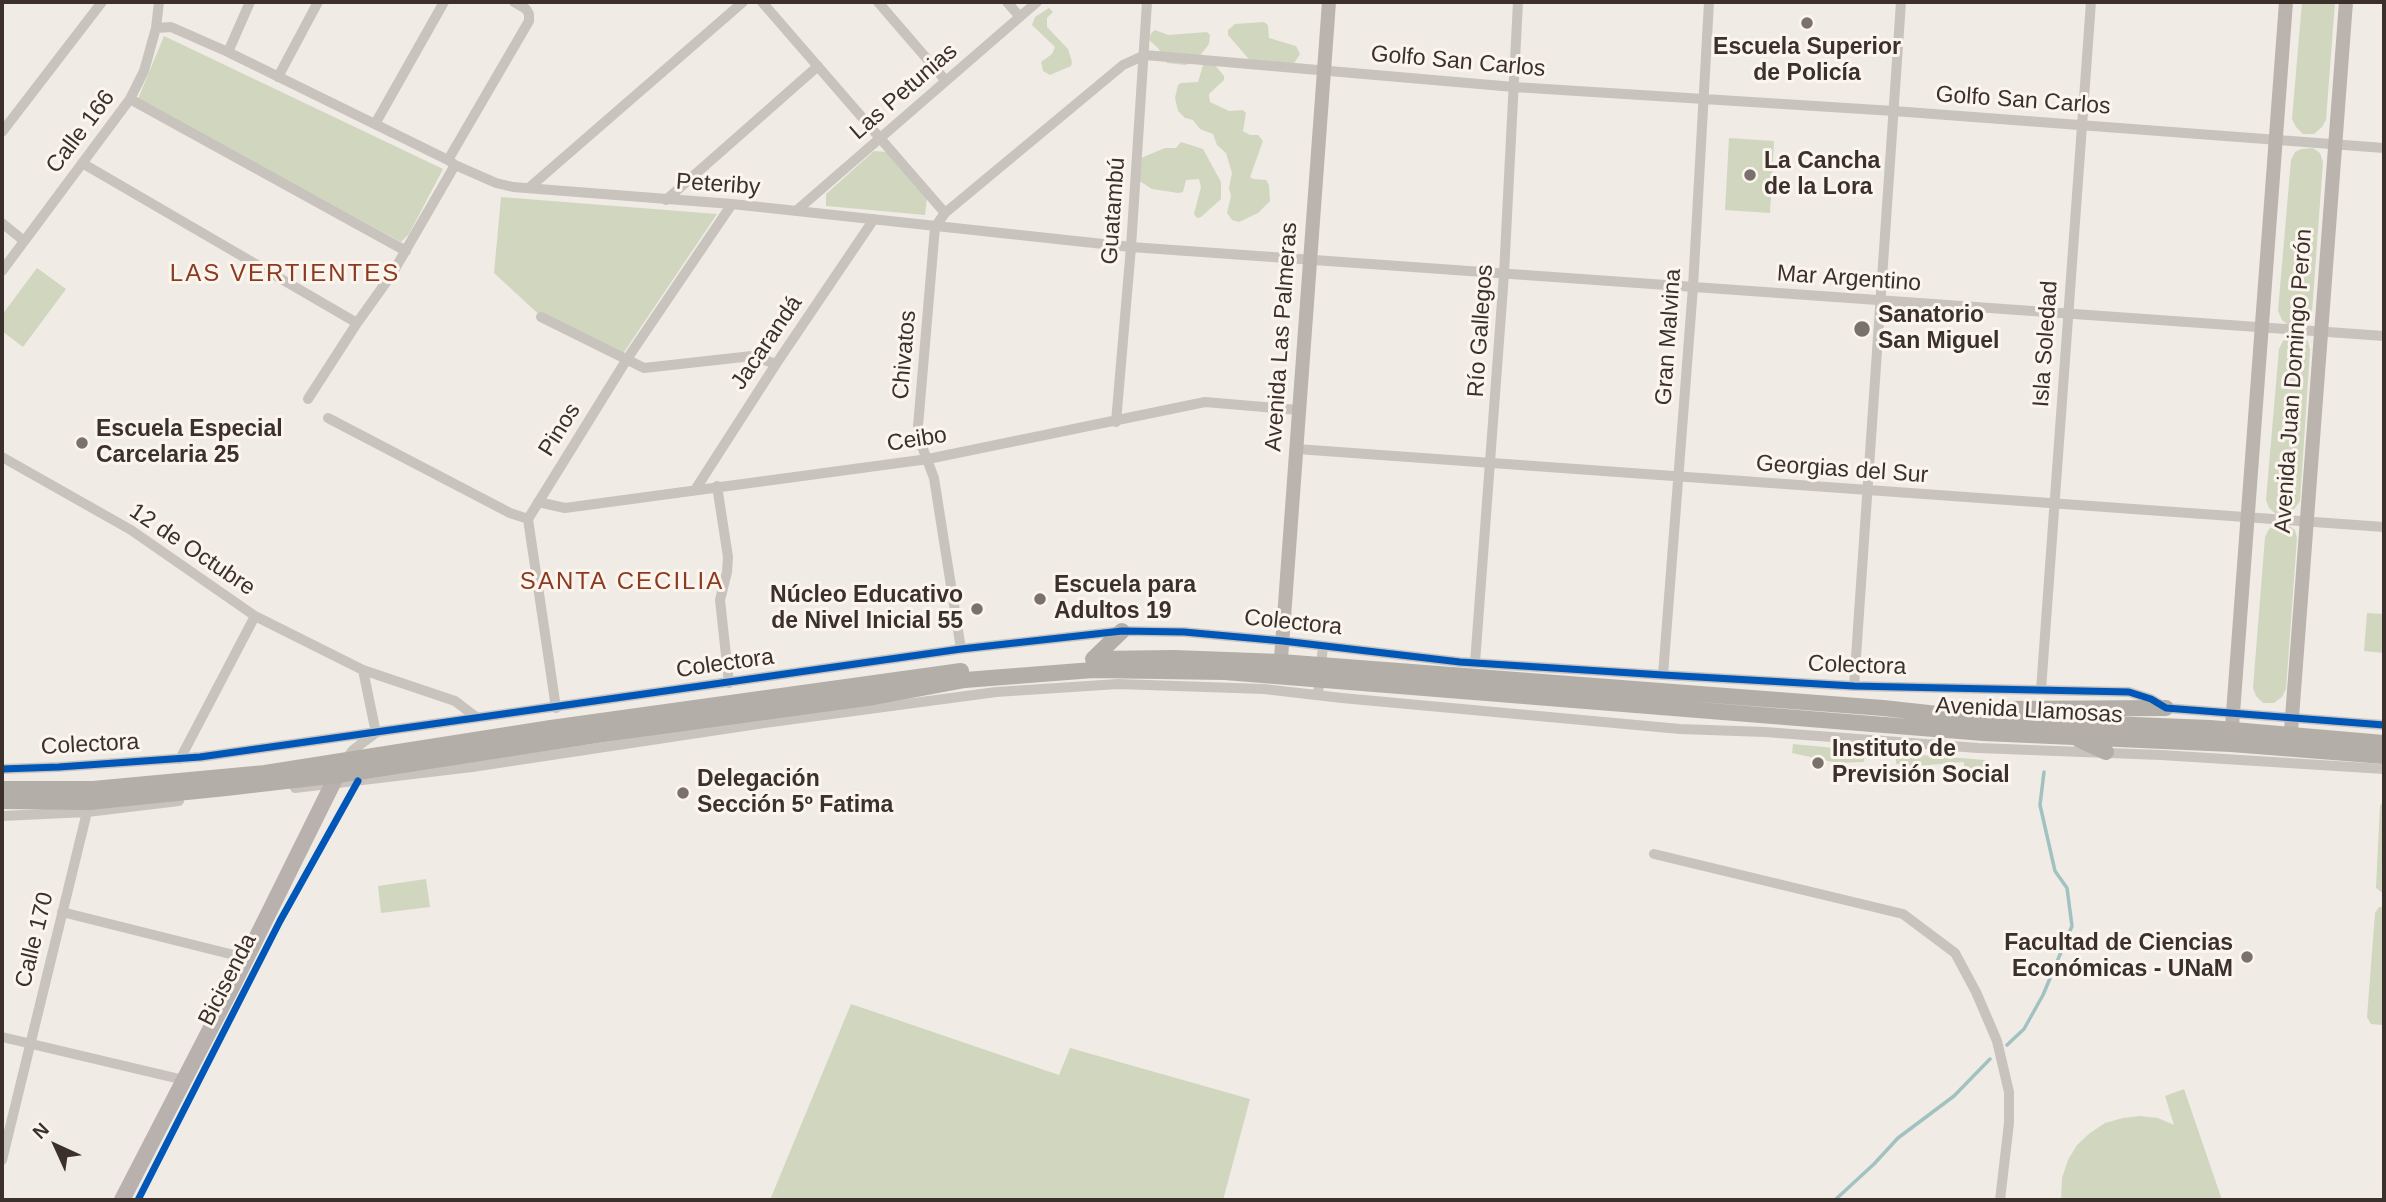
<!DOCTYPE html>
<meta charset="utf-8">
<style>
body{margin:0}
#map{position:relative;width:2386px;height:1202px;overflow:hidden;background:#f0ebe5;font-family:Helvetica,sans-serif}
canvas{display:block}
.frame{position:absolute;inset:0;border:4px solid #3b302b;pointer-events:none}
.north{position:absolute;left:21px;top:1111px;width:70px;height:70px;-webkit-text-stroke:5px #fbf5ee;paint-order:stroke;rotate:315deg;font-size:19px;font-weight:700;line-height:28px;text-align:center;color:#3b302b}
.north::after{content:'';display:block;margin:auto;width:24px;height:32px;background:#3b302b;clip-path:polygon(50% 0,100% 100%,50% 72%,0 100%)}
</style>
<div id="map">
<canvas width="2386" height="1202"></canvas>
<div class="frame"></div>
<div class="north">N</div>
</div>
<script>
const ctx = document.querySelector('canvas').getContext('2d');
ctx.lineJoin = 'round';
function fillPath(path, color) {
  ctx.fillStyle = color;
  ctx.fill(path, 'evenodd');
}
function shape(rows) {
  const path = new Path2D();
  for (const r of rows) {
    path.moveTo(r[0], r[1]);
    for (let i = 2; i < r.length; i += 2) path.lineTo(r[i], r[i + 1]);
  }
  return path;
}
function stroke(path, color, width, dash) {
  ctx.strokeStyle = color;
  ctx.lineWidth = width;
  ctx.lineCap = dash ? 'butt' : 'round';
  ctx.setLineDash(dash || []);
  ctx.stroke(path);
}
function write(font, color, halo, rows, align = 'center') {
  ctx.font = font + ' Helvetica,sans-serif';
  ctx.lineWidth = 6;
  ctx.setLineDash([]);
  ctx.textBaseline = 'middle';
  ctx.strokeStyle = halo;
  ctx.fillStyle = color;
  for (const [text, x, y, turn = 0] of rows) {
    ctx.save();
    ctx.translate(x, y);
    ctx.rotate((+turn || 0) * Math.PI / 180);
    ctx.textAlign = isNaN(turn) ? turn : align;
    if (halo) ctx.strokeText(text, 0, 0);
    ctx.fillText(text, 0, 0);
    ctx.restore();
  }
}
const green = shape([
 [2302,2,2335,2,2326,120,2322,127,2314,134,2303,134,2296,127,2292,119],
 [1049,8,1053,12,1047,18,1047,27,1068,49,1072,62,1071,66,1050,75,1043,71,1041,62,1052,54,1055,47,1032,25,1035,17],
 [1264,22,1268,25,1269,38,1296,46,1300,54,1293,65,1254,65,1228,35,1228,30,1235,24],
 [1155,30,1168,35,1207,32,1210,35,1209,44,1195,62,1185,65,1167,63,1158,48,1149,40,1151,33],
 [164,36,443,169,409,234,401,242,138,99],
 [1207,64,1215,65,1224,76,1224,80,1209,94,1210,102,1229,111,1243,110,1246,113,1243,131,1250,135,1258,135,1263,141,1250,177,1253,179,1266,180,1269,185,1270,201,1258,213,1239,222,1232,220,1227,213,1231,196,1229,188,1232,173,1226,153,1217,145,1213,134,1200,129,1193,120,1185,118,1178,111,1175,98,1178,85,1181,83,1198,82,1203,65],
 [1729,138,1774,141,1770,213,1725,210],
 [1181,142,1203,149,1221,182,1221,199,1201,217,1197,218,1194,214,1201,187,1199,179,1186,180,1183,192,1178,193,1152,189,1138,180,1141,158,1165,148,1176,148],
 [2313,148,2320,153,2323,162,2312,312,2308,320,2300,326,2289,326,2282,320,2278,311,2291,160,2295,152,2301,149],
 [874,151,887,152,927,198,925,215,826,206,826,194],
 [501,197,717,214,620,358,545,320,494,273],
 [37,268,66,289,23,347,2,331,2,315],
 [2301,336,2308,341,2310,350,2300,501,2295,508,2287,515,2277,515,2269,508,2266,500,2279,349,2283,341,2289,337],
 [2288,525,2295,530,2297,538,2286,689,2282,697,2274,703,2263,703,2256,696,2253,688,2265,537,2269,529,2275,526],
 [2367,613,2384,614,2384,653,2364,651],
 [1793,744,1865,751,1864,762,1837,763,1792,753],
 [1896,753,1985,760,1985,769,1964,771,1964,762,1916,766,1896,764],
 [2384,800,2384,894,2376,888,2380,806],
 [426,879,430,907,381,913,378,886],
 [2379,907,2384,907,2382,1025,2371,1024,2367,1017,2375,913],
 [851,1004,1059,1075,1070,1048,1250,1099,1223,1200,770,1200],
 [2184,1089,2222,1200,2061,1200,2062,1178,2068,1160,2077,1145,2090,1133,2105,1123,2123,1118,2140,1116,2158,1118,2174,1125,2165,1096]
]);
const stream = shape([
 [2007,1045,2024,1029,2043,995,2072,926,2067,888,2055,871,2040,805,2044,772],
 [1835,1200,1874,1164,1898,1138,1954,1096,1990,1059]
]);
const minor = shape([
 [762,2,945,213],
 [878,2,946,81],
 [1007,2,1020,17],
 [156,28,171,27,228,52,448,160,455,165,496,183,513,187,732,204,1131,247,2384,336],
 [228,52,250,2],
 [278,77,318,2],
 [130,99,406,251],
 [375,124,444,2],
 [2,132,102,2],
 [448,160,529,21,529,14,526,9,514,2],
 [82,163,357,323],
 [530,187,743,2],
 [666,200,818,66],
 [796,211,1037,2],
 [2,223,24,241],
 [2,271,130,99,144,71,156,28,159,2],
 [541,317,644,368,752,356,776,364],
 [308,399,357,323,392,274,455,165],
 [328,418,510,513,528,519],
 [1116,422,1131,247,1147,2],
 [1297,449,2384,527],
 [2,457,131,530,255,616,363,670,455,701,476,717],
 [717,486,728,557,727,572,720,600,729,683],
 [695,490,776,364,874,219],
 [538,502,565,508,928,459,1205,402,1299,410],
 [961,649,934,478,920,441,918,426,935,227,945,213,1123,65,1145,55,1514,87,1894,111,2384,148],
 [1475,663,1504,274,1518,2],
 [363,670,376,733],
 [1663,675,1693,287,1709,2],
 [1854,686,1901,2],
 [2041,690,2091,2],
 [1318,695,1323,646],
 [556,708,528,519,627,359,732,204],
 [180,759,255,616],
 [345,760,353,750,373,735],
 [2,769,59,767,200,757,961,649,1122,631,1184,632,1283,641,1460,662,1663,675,1854,686,2129,692,2151,699,2166,708,2384,725],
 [295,788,472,767,764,723,996,692,1118,684,1264,689,1342,698,1680,729,1765,732,1978,748,2161,755,2384,769],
 [2,816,87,812,179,801],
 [1654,854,1903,914,1955,953,1976,992,1997,1041,2009,1092,2009,1123,2000,1200],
 [62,912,246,958],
 [2,1037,184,1080],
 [2,1160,87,812]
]);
const secondary = shape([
 [1280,672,1329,2],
 [2231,740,2286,2],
 [2290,744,2346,2]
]);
const primary = shape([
 [122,1200,231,989,342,765]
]);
const trunk = shape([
 [1093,659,1122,631],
 [1094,659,1174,658,1281,662,1883,708,1983,719,2210,728,2384,743],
 [1987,712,2002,709,2166,708],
 [2078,739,2106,752],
 [2,789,93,789,265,773,551,728,961,671],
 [2,801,89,802,226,788,338,775,603,734,874,697,965,680,1093,670,1225,672,1984,733,2231,744,2384,756]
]);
const cycleway = shape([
 [2,769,59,767,200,757,961,649,1122,631,1184,632,1283,641,1460,662,1663,675,1854,686,2129,692,2151,699,2166,708,2384,725],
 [138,1200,280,921,358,781]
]);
const markers = [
 [1807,23,7,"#7a716c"],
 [1750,175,7,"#7a716c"],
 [1862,329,9,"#7a716c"],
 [82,443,7,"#7a716c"],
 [1040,599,7,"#7a716c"],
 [977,609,7,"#7a716c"],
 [1818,763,7,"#7a716c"],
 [683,793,7,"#7a716c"],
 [2247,957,7,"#7a716c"]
];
const poiNames = [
 ["Escuela Superior",1807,48,"center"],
 ["de Policía",1807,74,"center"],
 ["La Cancha",1764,162],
 ["de la Lora",1764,188],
 ["Sanatorio",1878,316],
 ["San Miguel",1878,342],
 ["Escuela Especial",96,430],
 ["Carcelaria 25",96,456],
 ["Escuela para",1054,586],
 ["Adultos 19",1054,612],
 ["Núcleo Educativo",963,596,"right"],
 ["de Nivel Inicial 55",963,622,"right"],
 ["Instituto de",1832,750],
 ["Previsión Social",1832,776],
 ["Delegación",697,780],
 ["Sección 5º Fatima",697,806],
 ["Facultad de Ciencias",2233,944,"right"],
 ["Económicas - UNaM",2233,970,"right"]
];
const streetNames = [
 ["Golfo San Carlos",1458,62,5],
 ["Las Petunias",904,92,-41],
 ["Golfo San Carlos",2023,101,4],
 ["Calle 166",81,132,-53],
 ["Peteriby",718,185,4],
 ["Guatambú",1114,211,-86],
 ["Mar Argentino",1849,279,4],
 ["Río Gallegos",1481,331,-86],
 ["Avenida Las Palmeras",1282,337,-86],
 ["Gran Malvina",1669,337,-86],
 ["Jacarandá",767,343,-56],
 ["Isla Soledad",2046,344,-86],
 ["Chivatos",905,355,-85],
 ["Avenida Juan Domingo Perón",2294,381,-86],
 ["Pinos",560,430,-58],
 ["Ceibo",917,440,-9],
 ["Georgias del Sur",1842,470,4],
 ["12 de Octubre",192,550,34],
 ["Colectora",1293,623,6],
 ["Colectora",725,664,-8],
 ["Colectora",1857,666,2],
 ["Avenida Llamosas",2029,711,3],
 ["Colectora",90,745,-3],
 ["Calle 170",35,940,-76],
 ["Bicisenda",228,980,-63]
];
const neighbourhoodNames = [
 ["LAS VERTIENTES",285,274],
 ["SANTA CECILIA",622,582]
];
fillPath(green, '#d1d6bf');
stroke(stream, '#a1c2c1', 3.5);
stroke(minor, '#c9c3be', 10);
stroke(secondary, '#bab3ae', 14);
stroke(primary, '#b8b1ad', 16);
stroke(trunk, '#b4aea8', 16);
stroke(cycleway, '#0057b8', 7);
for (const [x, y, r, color] of markers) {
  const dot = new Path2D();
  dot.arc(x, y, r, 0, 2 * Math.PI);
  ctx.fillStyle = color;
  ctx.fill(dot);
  stroke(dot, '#fbf5ee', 2.5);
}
write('bold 23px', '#3b302b', '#fbf5ee', poiNames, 'left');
write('23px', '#3b302b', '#fbf5ee', streetNames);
ctx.letterSpacing = '2px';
write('24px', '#8c3b22', '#fbf5ee', neighbourhoodNames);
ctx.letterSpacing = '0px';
</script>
